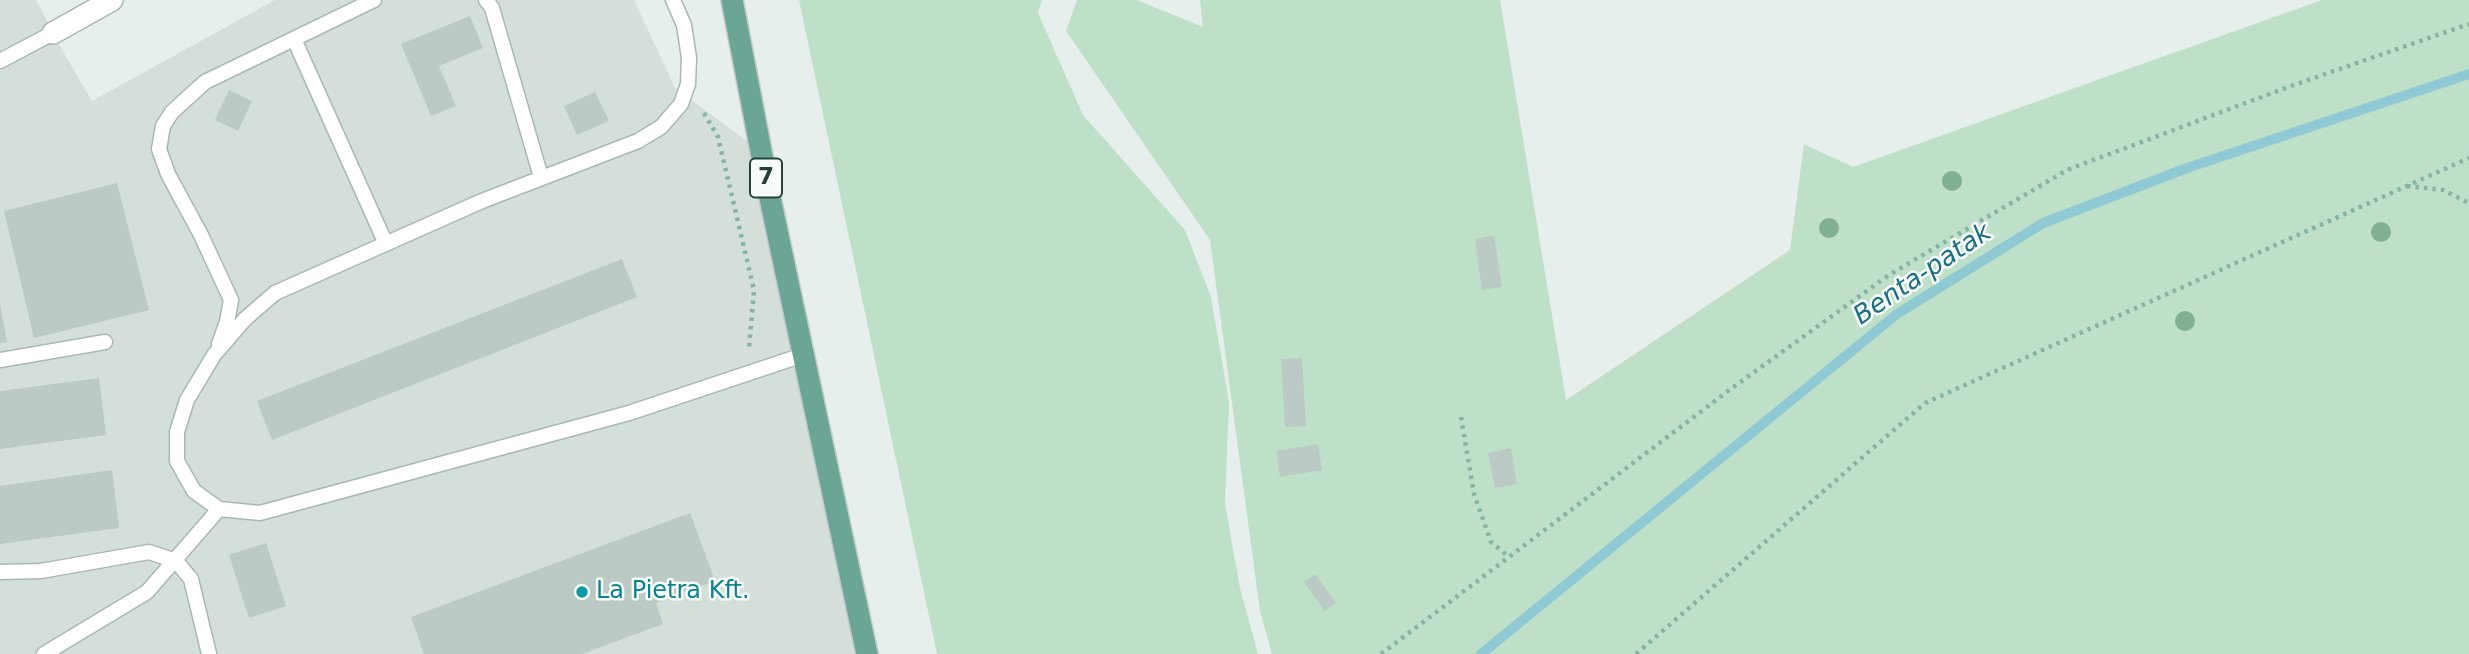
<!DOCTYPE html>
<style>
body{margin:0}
canvas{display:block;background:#e6efeb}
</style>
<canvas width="2469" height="654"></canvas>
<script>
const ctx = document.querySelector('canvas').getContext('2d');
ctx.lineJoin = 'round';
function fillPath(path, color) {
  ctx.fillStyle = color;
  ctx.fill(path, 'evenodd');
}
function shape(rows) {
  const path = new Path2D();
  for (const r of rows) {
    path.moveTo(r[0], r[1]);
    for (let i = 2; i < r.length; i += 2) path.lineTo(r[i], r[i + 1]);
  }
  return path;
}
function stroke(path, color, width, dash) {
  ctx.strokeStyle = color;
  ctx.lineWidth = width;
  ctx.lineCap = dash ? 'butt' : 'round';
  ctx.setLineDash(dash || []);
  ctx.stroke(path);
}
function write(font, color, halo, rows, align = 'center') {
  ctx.font = font + ' "DejaVu Sans",sans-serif';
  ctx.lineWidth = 5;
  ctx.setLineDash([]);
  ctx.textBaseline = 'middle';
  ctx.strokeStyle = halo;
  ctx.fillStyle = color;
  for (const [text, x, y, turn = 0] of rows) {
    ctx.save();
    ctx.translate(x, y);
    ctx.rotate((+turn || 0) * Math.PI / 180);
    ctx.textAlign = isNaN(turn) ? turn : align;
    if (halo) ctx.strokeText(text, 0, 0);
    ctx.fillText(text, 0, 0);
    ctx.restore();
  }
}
const built = shape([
 [0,0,36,0,65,55,92,101,275,0,634,0,675,88,770,158,876,654,0,654]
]);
const green = shape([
 [799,0,1042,0,1038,13,1083,115,1185,230,1211,297,1229,402,1225,504,1240,588,1258,654,937,654],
 [1077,0,1137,0,1203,27,1200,0,1500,0,1566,400,1790,250,1804,144,1853,167,2322,0,2469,0,2469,654,1272,654,1260,611,1210,240,1066,31]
]);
const stream = shape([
 [1481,654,1897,314,2043,223,2187,168,2469,74]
]);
const building = shape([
 [470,16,483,48,439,66,456,106,431,116,401,44],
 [229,90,252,101,238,131,215,120],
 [595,92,609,121,577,135,564,106],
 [117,183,149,310,34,338,4,211],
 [1494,235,1502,287,1482,290,1475,239],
 [622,259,637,297,272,440,257,401],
 [0,304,7,342,0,343],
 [1302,358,1306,426,1285,427,1281,359],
 [99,378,106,435,0,449,0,391],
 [1318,444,1322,470,1280,477,1276,451],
 [1511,448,1517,484,1495,488,1488,453],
 [112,470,119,528,0,544,0,486],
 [690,513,715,581,656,603,663,624,582,654,424,654,411,617],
 [266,543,286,606,249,618,229,555],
 [1315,574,1336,603,1325,611,1304,582]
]);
const path = shape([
 [704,113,718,137,754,290,749,348],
 [2407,186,2443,190,2469,203],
 [1461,417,1474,494,1491,542,1509,557],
 [1381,654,1732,388,1889,275,2067,170,2291,86,2469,24],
 [1636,654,1925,403,2469,158]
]);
const service = shape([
 [486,0,492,8,541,177],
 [673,0,684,25,689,58,688,84,681,104,661,127,638,141,482,201,275,293,245,319,214,355,187,400,177,432,177,461,194,491,219,509,260,513,629,413,803,355],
 [294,39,386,244],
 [0,61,53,33],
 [219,344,227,322,231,300,201,235,168,174,159,149,163,126,172,112,205,82,374,0],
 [0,360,105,342],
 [0,572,41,571,149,552,176,561,191,579,209,654],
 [44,654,147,592,219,509]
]);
const minor = shape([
 [53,33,112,0]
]);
const primary = shape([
 [732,0,770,198,867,654]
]);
const trees = [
 [1952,181],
 [1829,228],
 [2381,232],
 [2185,321]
];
const markers = [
 [582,592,7,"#0f9aa8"]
];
const shields = [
 [766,178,32]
];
const shieldNames = [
 ["7",766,178]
];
const cultureNames = [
 ["La Pietra Kft.",596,592]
];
const waterNames = [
 ["Benta-patak",1923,275,-34]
];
fillPath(built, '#d4dfda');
fillPath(green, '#bfe0c8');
stroke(stream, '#8ec9d4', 10);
fillPath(building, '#bbcac4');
stroke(service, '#a8b8b2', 17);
stroke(minor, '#a8b8b2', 24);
stroke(primary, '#c2cac8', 24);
stroke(path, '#86b3a5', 4.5, [3.5, 5]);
stroke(service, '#fff', 14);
stroke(minor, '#fff', 21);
stroke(primary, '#6aa596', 21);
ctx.fillStyle = '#80af93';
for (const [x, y] of trees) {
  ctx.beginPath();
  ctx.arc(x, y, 10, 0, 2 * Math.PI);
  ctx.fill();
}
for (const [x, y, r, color] of markers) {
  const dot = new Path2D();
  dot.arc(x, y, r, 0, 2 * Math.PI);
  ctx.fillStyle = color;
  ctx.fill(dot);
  stroke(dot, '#f7fbf9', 2.5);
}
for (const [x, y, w] of shields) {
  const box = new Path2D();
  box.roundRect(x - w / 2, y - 19.5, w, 39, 5);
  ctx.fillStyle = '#f7fbf9';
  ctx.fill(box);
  stroke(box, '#24423a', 2);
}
write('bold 23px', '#24423a', null, shieldNames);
write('24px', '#0d838f', '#f7fbf9', cultureNames, 'left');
write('italic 26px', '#1c6f80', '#f7fbf9', waterNames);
</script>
